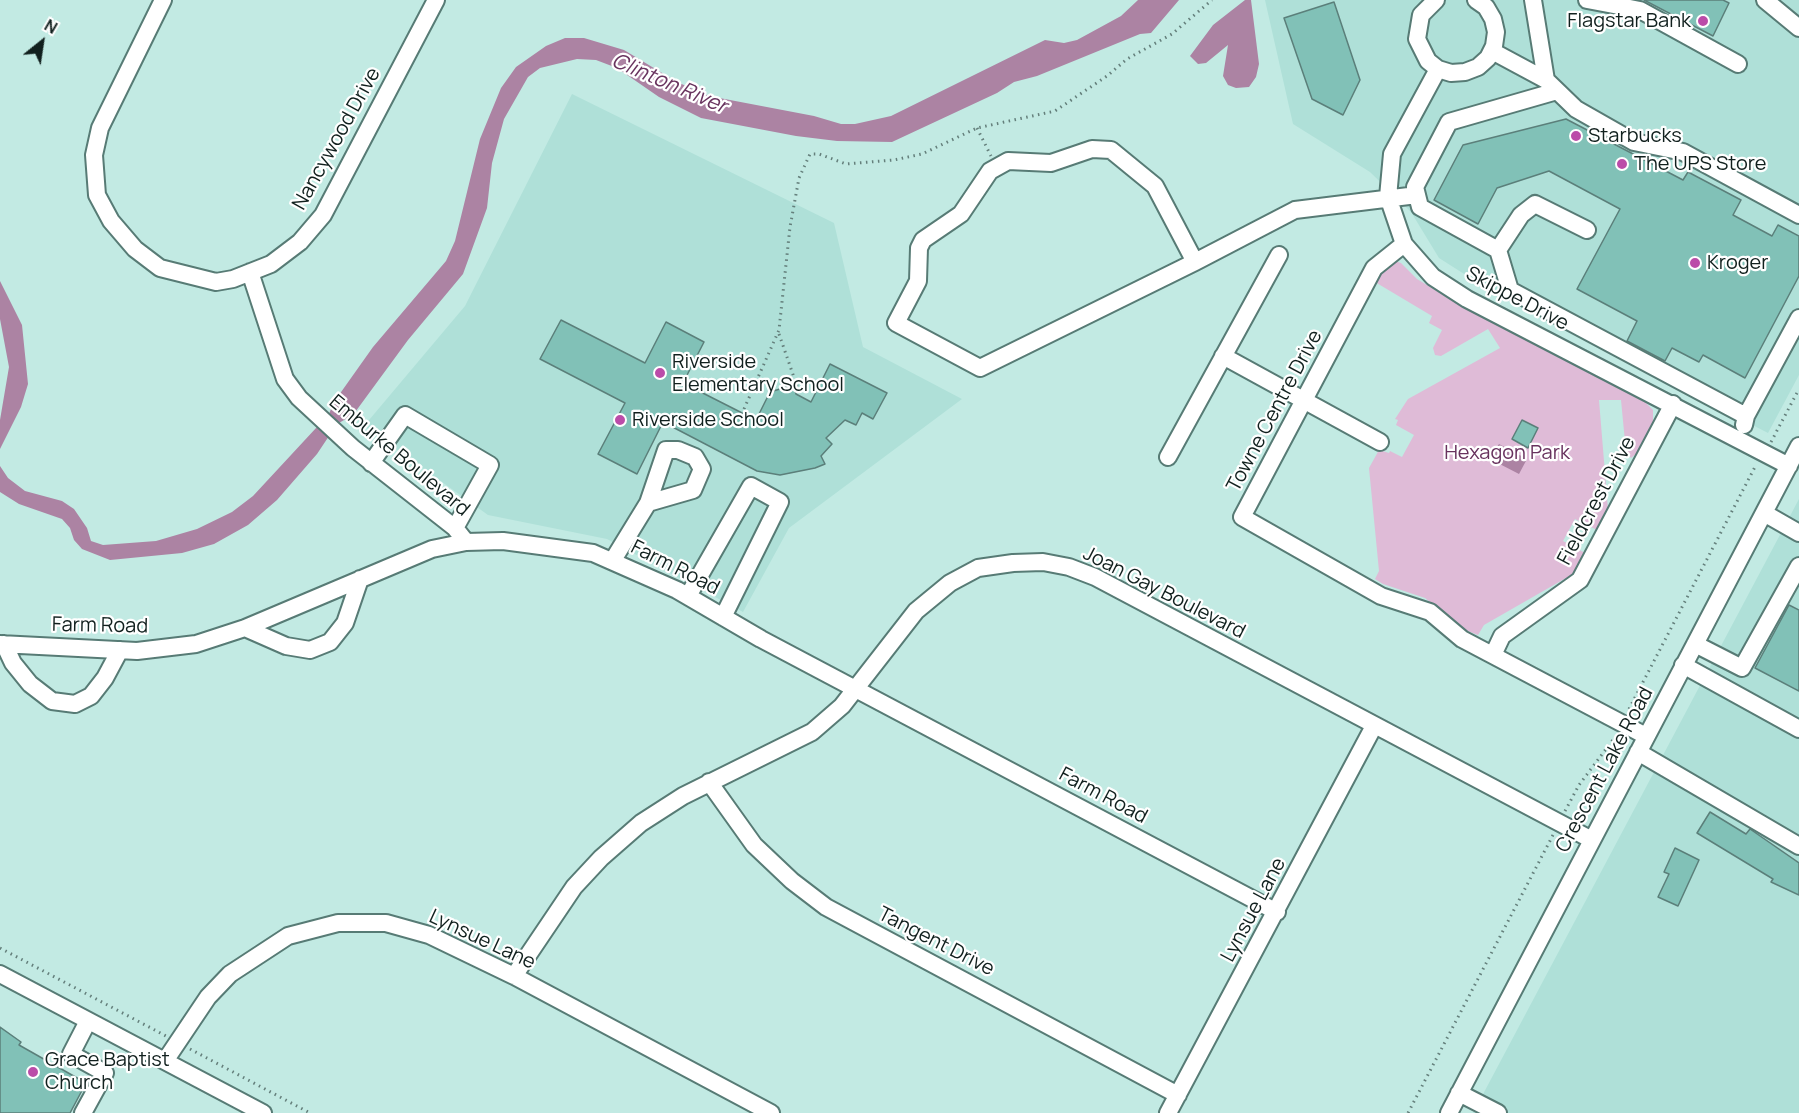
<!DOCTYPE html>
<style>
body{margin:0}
#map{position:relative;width:1799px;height:1113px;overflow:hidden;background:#c2eae3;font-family:Manrope,sans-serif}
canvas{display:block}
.north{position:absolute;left:12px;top:12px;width:60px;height:60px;-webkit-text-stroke:4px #fff;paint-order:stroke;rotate:30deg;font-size:16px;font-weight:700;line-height:24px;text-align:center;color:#11201e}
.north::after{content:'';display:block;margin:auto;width:21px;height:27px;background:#11201e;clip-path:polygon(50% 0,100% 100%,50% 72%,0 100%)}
</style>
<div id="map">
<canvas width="1799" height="1113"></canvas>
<div class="north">N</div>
</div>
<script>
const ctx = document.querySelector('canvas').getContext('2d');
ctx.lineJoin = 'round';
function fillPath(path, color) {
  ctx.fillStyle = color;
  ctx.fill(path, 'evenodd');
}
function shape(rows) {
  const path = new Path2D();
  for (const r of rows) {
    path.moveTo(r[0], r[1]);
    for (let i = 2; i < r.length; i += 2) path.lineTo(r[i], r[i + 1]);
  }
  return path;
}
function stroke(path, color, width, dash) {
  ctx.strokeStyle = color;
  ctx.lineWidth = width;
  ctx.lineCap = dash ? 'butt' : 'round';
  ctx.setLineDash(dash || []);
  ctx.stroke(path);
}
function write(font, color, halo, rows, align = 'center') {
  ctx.font = font + ' Manrope,sans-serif';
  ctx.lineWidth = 4.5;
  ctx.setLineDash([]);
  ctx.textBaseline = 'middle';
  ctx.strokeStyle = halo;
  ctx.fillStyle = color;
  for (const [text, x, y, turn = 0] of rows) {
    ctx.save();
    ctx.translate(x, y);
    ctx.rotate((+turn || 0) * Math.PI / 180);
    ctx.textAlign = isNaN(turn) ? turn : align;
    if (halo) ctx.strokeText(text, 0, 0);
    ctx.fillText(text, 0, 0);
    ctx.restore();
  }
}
const built = shape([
 [1265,0,1799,0,1799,375,1768,433,1483,286,1439,258,1411,212,1370,172,1293,124],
 [572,94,834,223,863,347,962,399,789,528,743,612,607,539,488,515,364,426,465,306],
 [1799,499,1799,1113,1473,1113]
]);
const green = shape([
 [1392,260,1401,263,1417,279,1440,293,1645,402,1653,410,1653,422,1637,453,1631,458,1626,452,1621,400,1599,400,1608,510,1597,530,1575,519,1563,541,1585,553,1572,578,1566,578,1484,625,1478,635,1465,630,1425,598,1383,584,1375,579,1379,571,1369,468,1379,450,1389,453,1390,451,1402,457,1414,435,1396,425,1398,420,1395,419,1408,399,1500,348,1488,329,1441,356,1435,355,1433,348,1442,330,1429,323,1432,316,1375,282]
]);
const water = shape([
 [1138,0,1179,0,1151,33,1140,34,1037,76,1014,82,997,93,892,142,837,141,796,136,701,118,659,97,617,68,596,60,577,59,540,68,528,77,504,119,492,163,487,208,463,274,408,340,353,415,337,424,317,454,277,500,248,525,214,544,182,553,110,560,82,549,74,540,70,528,62,519,19,504,0,492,0,466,8,478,25,491,62,501,74,509,87,528,91,541,103,545,156,541,197,529,232,512,253,496,329,414,334,402,373,347,446,261,455,241,480,139,501,88,516,67,546,46,565,38,584,38,624,50,677,82,709,96,814,116,841,124,855,124,891,116,1045,40,1064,43,1077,40,1121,16],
 [1245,0,1251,0,1259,64,1256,77,1249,87,1236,88,1228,85,1223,76,1228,45,1206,63,1198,64,1190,56,1213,25],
 [0,281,22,325,28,384,21,407,0,449,0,420,9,367,0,319],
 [1499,444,1527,459,1519,474,1490,459]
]);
const building = shape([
 [1644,0,1723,0,1729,3,1713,36,1644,0],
 [1334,2,1360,80,1343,115,1312,99,1284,18,1334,2],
 [1566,119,1683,180,1688,172,1741,200,1733,215,1772,236,1778,225,1799,236,1799,276,1745,378,1703,355,1699,362,1672,348,1665,361,1627,341,1637,321,1577,289,1620,209,1549,171,1497,188,1478,224,1434,200,1463,145,1566,119],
 [561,320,645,363,666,322,704,342,683,383,756,420,770,392,793,385,796,394,811,402,830,364,887,393,873,419,862,413,856,425,845,420,826,438,832,444,821,456,825,464,815,468,780,475,757,471,663,422,637,474,598,454,625,403,540,359,561,320],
 [1522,420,1538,428,1528,448,1512,439,1522,420],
 [1789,605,1799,610,1799,691,1755,668,1789,605],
 [1710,812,1746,834,1750,829,1799,863,1799,895,1771,882,1773,879,1697,833,1710,812],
 [1675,848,1699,860,1678,906,1658,897,1669,874,1664,872,1675,848],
 [0,1027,21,1042,19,1045,86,1083,70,1113,0,1113,0,1027]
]);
const path = shape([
 [977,128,991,156],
 [779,334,798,389],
 [744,409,779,330,790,227,799,178,810,154,819,154,846,164,894,160,922,154,977,128,1055,111,1107,76,1127,59,1172,34,1212,0],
 [1771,442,1799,389],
 [1629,709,1756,465],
 [1565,811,1579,785,1615,737],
 [0,948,166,1036],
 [190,1049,310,1113],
 [1408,1113,1553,835]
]);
const minor = shape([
 [163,0,100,128,94,155,97,195,111,221,135,249,160,268,216,282,233,279,271,264,300,242,323,215,436,0],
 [1436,0,1421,15,1417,39,1428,61,1438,69,1451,73,1465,72,1478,67,1488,58,1494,46,1496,32,1493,19,1486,7,1476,0],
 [1533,0,1546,80],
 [1587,0,1640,10,1738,64],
 [1765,0,1799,28],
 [1492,51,1546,80,1576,109,1634,142,1683,152,1799,215],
 [1438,69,1392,154,1388,197,1404,244,1433,277,1467,299,1789,466],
 [1557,91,1449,122,1415,187,1420,207,1498,250,1510,290,1746,416],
 [1404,244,1374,268,1242,517,1381,596,1430,612,1462,639,1646,736],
 [1498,250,1521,215,1535,204,1587,230],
 [1195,262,1155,186,1111,150,1092,149,1051,163,1008,161,990,171,961,214,923,240,919,248,918,281,896,323,980,368,1195,262,1295,210,1417,195],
 [250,272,285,379,299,398,353,448,455,528,466,542],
 [1223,356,1380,442],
 [1744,425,1746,416,1799,318],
 [1168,457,1279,255],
 [371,463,405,415,490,465,455,528],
 [1764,513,1799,533],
 [613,560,648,503,666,450,678,450,695,457,702,469,693,490,648,503],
 [688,596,751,486,780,502,723,617],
 [245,628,286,646,310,650,330,642,345,623,360,579],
 [0,644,137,651,196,644,245,628,432,549,466,542,503,541,593,553,677,590,761,639,1277,912],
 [4,644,13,663,30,684,52,701,75,704,91,696,105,678,120,650],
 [1695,644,1742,668,1799,566],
 [1493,655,1502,636,1580,580,1673,404],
 [1683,665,1799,729],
 [1638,752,1799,846],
 [709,782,754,845,792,881,826,907,1178,1095],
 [0,974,263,1113],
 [514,976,574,887,601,858,641,823,683,796,812,732,842,706,916,611,950,583,978,568,1013,563,1043,562,1069,567,1095,577,1592,840],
 [165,1061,208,997,230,974,288,936,338,923,386,923,429,935,514,976,771,1113],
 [1459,1093,1498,1113],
 [83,1113,105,1073,71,1054,88,1021],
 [1168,1113,1374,726],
 [1449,1113,1799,446]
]);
const markers = [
 [1703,21,6,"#bb4ca9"],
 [1576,136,6,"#bb4ca9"],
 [1622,164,6,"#bb4ca9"],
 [1695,263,6,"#bb4ca9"],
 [660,373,6,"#bb4ca9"],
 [620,420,6,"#bb4ca9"],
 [33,1072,6,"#bb4ca9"]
];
const poiNames = [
 ["Flagstar Bank",1691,21,"right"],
 ["Starbucks",1588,136],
 ["The UPS Store",1634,164],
 ["Kroger",1707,263],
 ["Riverside",672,362],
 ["Elementary School",672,385],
 ["Riverside School",632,420],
 ["Grace Baptist",45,1060],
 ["Church",45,1083]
];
const streetNames = [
 ["Nancywood Drive",337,139,-61],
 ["Skippe Drive",1517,299,28],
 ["Towne Centre Drive",1275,411,-62],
 ["Emburke Boulevard",399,456,40],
 ["Fieldcrest Drive",1597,501,-62],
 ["Farm Road",675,568,27],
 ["Joan Gay Boulevard",1164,593,27],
 ["Farm Road",100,626,1],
 ["Crescent Lake Road",1605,770,-62],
 ["Farm Road",1103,796,28],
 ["Lynsue Lane",1254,910,-62],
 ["Lynsue Lane",482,940,25],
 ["Tangent Drive",936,942,27]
];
const parkNames = [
 ["Hexagon Park",1507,453]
];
const waterNames = [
 ["Clinton River",669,84,23]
];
fillPath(built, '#afe0d8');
fillPath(green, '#dfbbd7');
fillPath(water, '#ac83a3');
fillPath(building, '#81c1b7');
stroke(building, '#5b7f7a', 1.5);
stroke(minor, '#577b75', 20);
stroke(path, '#647f7b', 3, [1.5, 4.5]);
stroke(minor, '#fff', 16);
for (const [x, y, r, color] of markers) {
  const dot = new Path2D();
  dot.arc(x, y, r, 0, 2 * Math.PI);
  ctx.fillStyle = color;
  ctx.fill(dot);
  stroke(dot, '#fff', 2);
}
write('20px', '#11201e', '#fff', poiNames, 'left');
write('20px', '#11201e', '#fff', streetNames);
write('20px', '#68325e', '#fff', parkNames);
write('italic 21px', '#69345f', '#fff', waterNames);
</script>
